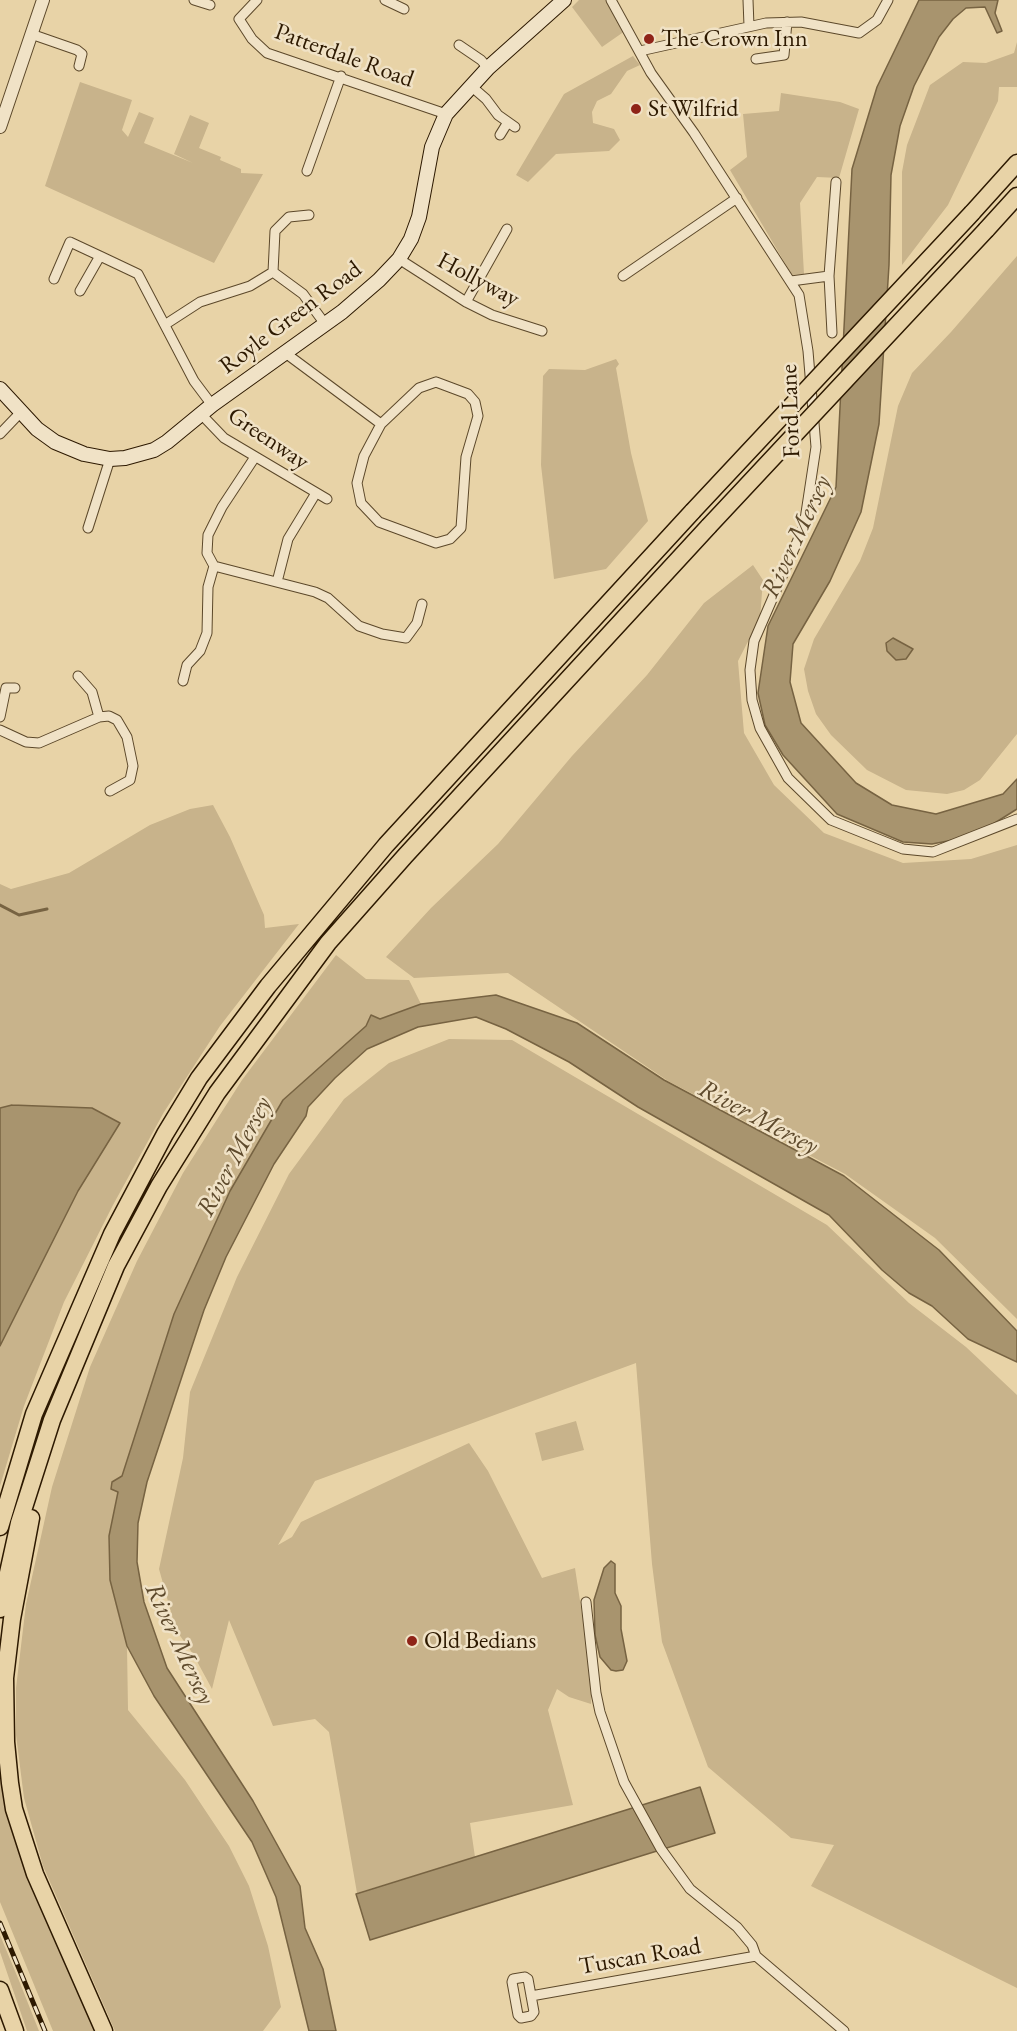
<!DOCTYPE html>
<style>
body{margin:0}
canvas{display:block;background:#e8d3a7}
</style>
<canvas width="1017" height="2031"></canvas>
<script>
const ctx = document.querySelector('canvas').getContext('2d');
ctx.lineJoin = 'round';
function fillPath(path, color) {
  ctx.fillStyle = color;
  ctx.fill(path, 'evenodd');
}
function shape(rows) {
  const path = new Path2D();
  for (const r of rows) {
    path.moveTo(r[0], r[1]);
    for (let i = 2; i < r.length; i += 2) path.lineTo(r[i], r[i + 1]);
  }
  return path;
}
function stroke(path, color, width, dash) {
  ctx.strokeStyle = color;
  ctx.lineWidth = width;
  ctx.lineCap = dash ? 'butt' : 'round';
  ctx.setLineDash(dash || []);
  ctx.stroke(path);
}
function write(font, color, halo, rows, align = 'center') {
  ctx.font = font + ' "EB Garamond",serif';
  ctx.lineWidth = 5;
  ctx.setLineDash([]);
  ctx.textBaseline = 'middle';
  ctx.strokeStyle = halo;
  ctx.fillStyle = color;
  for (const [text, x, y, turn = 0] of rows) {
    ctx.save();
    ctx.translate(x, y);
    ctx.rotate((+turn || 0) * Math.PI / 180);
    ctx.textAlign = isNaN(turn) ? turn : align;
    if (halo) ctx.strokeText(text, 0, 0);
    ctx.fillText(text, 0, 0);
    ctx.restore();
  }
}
const green = shape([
 [579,0,607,0,625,31,602,47,572,7],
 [1017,42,1017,87,999,87,998,101,948,205,902,265,902,172,907,145,930,85,963,62,986,63,1014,53],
 [633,56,640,65,627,71,611,94,597,101,592,112,593,123,614,129,620,140,609,151,556,154,528,182,516,175,564,94],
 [80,82,132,100,122,130,128,137,139,112,154,118,144,143,193,163,174,154,190,115,209,123,199,148,221,157,220,160,241,169,241,173,263,174,214,263,45,186],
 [781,93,840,102,859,109,839,178,817,177,800,203,804,274,792,275,730,170,747,157,743,114,779,111],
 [1017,256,1017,734,980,780,964,790,947,794,906,790,867,770,831,735,816,714,808,691,804,669,814,639,860,561,873,528,898,406,912,373,951,332],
 [616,359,619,364,616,368,631,453,648,521,606,569,554,579,541,465,543,376,549,369,585,370],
 [753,565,763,580,760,618,738,661,744,733,774,785,824,833,903,863,971,859,1017,845,1017,1319,935,1238,845,1174,668,1081,508,973,414,978,386,957,431,908,498,844,572,756,647,675,704,603],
 [213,805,230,837,264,915,265,928,299,924,220,1026,164,1112,113,1205,64,1302,24,1406,0,1486,0,884,11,889,69,873,150,825,190,809],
 [336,955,366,979,409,980,421,1004,380,1019,371,1015,367,1026,283,1100,230,1191,174,1314,122,1477,112,1482,111,1488,118,1491,109,1536,110,1580,127,1646,128,1710,185,1780,229,1846,249,1886,268,1946,281,2007,263,2031,115,2031,43,1866,24,1798,16,1735,16,1688,26,1604,52,1487,90,1367,137,1261,183,1173,242,1080],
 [449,1039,512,1040,827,1225,909,1303,966,1347,1017,1395,1017,1988,811,1886,834,1845,791,1838,708,1767,662,1642,652,1564,636,1363,315,1481,278,1545,292,1537,301,1522,469,1443,488,1471,542,1578,575,1568,592,1680,591,1704,569,1697,557,1689,548,1710,573,1805,470,1823,475,1857,357,1893,329,1732,315,1719,273,1726,229,1620,212,1689,193,1654,176,1630,159,1569,183,1458,190,1392,237,1277,289,1174,344,1099,389,1063],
 [576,1421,584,1450,542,1461,535,1433],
 [0,1694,3,1771,98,2031,53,2031,0,1902],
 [0,1935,20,1983,39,2031,27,2031,0,1952]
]);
const water = shape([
 [919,0,998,0,995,13,1002,31,997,33,985,7,966,8,953,19,939,37,914,86,900,126,891,175,889,265,879,424,861,512,830,581,793,644,790,682,801,723,856,783,892,805,936,814,1003,794,1017,779,1017,809,974,836,932,844,903,842,837,814,783,755,765,725,758,693,768,626,836,487,852,169,877,87,919,0],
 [893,638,913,649,906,659,896,660,887,651,886,643,893,638],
 [496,995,577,1023,664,1080,844,1176,939,1250,1017,1331,1017,1362,968,1339,932,1306,909,1293,882,1270,829,1215,638,1107,569,1062,506,1029,476,1017,418,1027,367,1049,335,1078,308,1107,306,1116,274,1164,226,1257,204,1310,147,1482,138,1523,137,1562,144,1602,167,1668,253,1801,300,1886,305,1928,323,1969,336,2031,309,2031,276,1897,252,1842,154,1696,127,1646,110,1580,109,1536,118,1492,111,1489,112,1482,122,1476,174,1314,230,1191,283,1100,366,1026,371,1015,380,1019,421,1004,496,995],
 [12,1105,92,1108,120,1123,78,1191,0,1346,0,1108,12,1105],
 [611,1561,615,1564,615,1593,621,1606,621,1629,627,1661,623,1670,616,1671,611,1670,600,1657,595,1635,594,1600,604,1568,611,1561],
 [700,1787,715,1833,370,1940,356,1894,700,1787]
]);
const stream = shape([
 [0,905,19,915,47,909]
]);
const minor = shape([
 [194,0,210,5],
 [257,0,239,19,252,39,267,53,446,114],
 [385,0,404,9],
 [611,0,651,73,694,133,799,295,808,351,816,447,804,526,754,641,750,670,752,700,760,728,788,778,831,820,903,849,933,852,1017,819],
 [748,0,749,26],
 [31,34,77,50,82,54,79,66],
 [459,45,481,60,488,68],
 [640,51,766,23,801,22,859,33,877,20,888,0],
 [756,59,784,55,787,22],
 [471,86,486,99,498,115,515,127],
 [500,135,508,122],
 [307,171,341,76],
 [309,215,289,217,275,231,273,272,303,294,325,324],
 [100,256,138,274,194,381,212,405],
 [399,259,466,302,492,315,542,331],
 [623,276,737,198],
 [54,279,70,242,100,256,80,291],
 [791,281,829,276],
 [466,302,507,229],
 [166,324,200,302,250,286,273,272],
 [832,333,829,276,836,182],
 [284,352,381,424],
 [436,382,468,394,475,402,478,416,466,457,461,528,450,539,436,543,379,522,361,503,357,483,364,456,381,424,419,388,436,382],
 [201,414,224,438,327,499],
 [0,434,20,413],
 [255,457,222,507,208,535,207,553,214,566,315,592,328,598,359,626,382,634,406,638,417,623,422,604],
 [88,528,110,459],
 [277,582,288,539,316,493],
 [78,676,92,692,99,717],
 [183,681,187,665,200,651,207,633,208,587,214,566],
 [0,717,6,688,15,688],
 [0,730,26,742,39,743,99,717,109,716,117,720,127,737,133,766,130,780,110,791],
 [586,1602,596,1693,600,1712,624,1782,661,1849,690,1889,737,1927,752,1945,756,1956,844,2031],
 [525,1977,528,1979,534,2012,531,2016,521,2018,518,2015,512,1982,513,1979,525,1977],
 [531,1996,756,1956]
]);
const tertiary = shape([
 [0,127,43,0]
]);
const secondary = shape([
 [0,389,37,429,55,442,84,454,110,459,125,458,154,450,167,442,212,405,342,312,379,280,399,259,411,239,419,217,432,147,446,114,488,68,564,0]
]);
const motorway = shape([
 [972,213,1017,163],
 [986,230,1017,196],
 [31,1518,12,1619,5,1678,6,1742,10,1783,14,1809,35,1874,104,2031],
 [0,1527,34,1414,112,1234,165,1134,199,1078,268,986,386,845,693,511],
 [0,1609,19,1523,52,1420,116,1266,159,1186,217,1093,328,943,405,856,709,526],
 [0,1990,15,2031]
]);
const rail = shape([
 [0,1923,45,2031]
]);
const motorwayBridge = shape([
 [693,511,972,213],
 [709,526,986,230]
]);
const markers = [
 [649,39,6,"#8f2418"],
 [636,109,6,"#8f2418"],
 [412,1641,6,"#8f2418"]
];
const poiNames = [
 ["The Crown Inn",661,39],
 ["St Wilfrid",648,109],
 ["Old Bedians",424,1641]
];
const streetNames = [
 ["Patterdale Road",344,56,20],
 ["Hollyway",478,280,28],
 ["Royle Green Road",291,318,-37],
 ["Ford Lane",791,411,-92],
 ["Greenway",268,439,34],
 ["Tuscan Road",640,1957,-10]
];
const waterNames = [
 ["River Mersey",797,537,-65],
 ["River Mersey",758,1118,28],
 ["River Mersey",235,1157,-62],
 ["River Mersey",179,1644,65]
];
fillPath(green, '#c8b38b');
fillPath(water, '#a8946e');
stroke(water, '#776342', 1.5);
stroke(stream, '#776342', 3);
stroke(minor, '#5c482a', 11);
stroke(tertiary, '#5c482a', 14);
stroke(secondary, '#2d1900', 16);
stroke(motorway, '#2d1900', 19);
stroke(minor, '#f0e2c6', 9);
stroke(tertiary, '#f0e2c6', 12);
stroke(secondary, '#f0e2c6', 14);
stroke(motorway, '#e8d3a7', 16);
stroke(rail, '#2d1900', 5);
stroke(rail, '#f0e2c6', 3, [9]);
stroke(motorwayBridge, '#2d1900', 19, []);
stroke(motorwayBridge, '#e8d3a7', 16);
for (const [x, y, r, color] of markers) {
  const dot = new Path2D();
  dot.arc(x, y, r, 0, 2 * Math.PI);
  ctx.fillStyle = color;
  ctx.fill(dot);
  stroke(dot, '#f0e2c6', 2);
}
write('24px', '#2d1900', '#f0e2c6', poiNames, 'left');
write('24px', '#2d1900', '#f0e2c6', streetNames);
write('italic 26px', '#5e4a2c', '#f0e2c6', waterNames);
</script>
